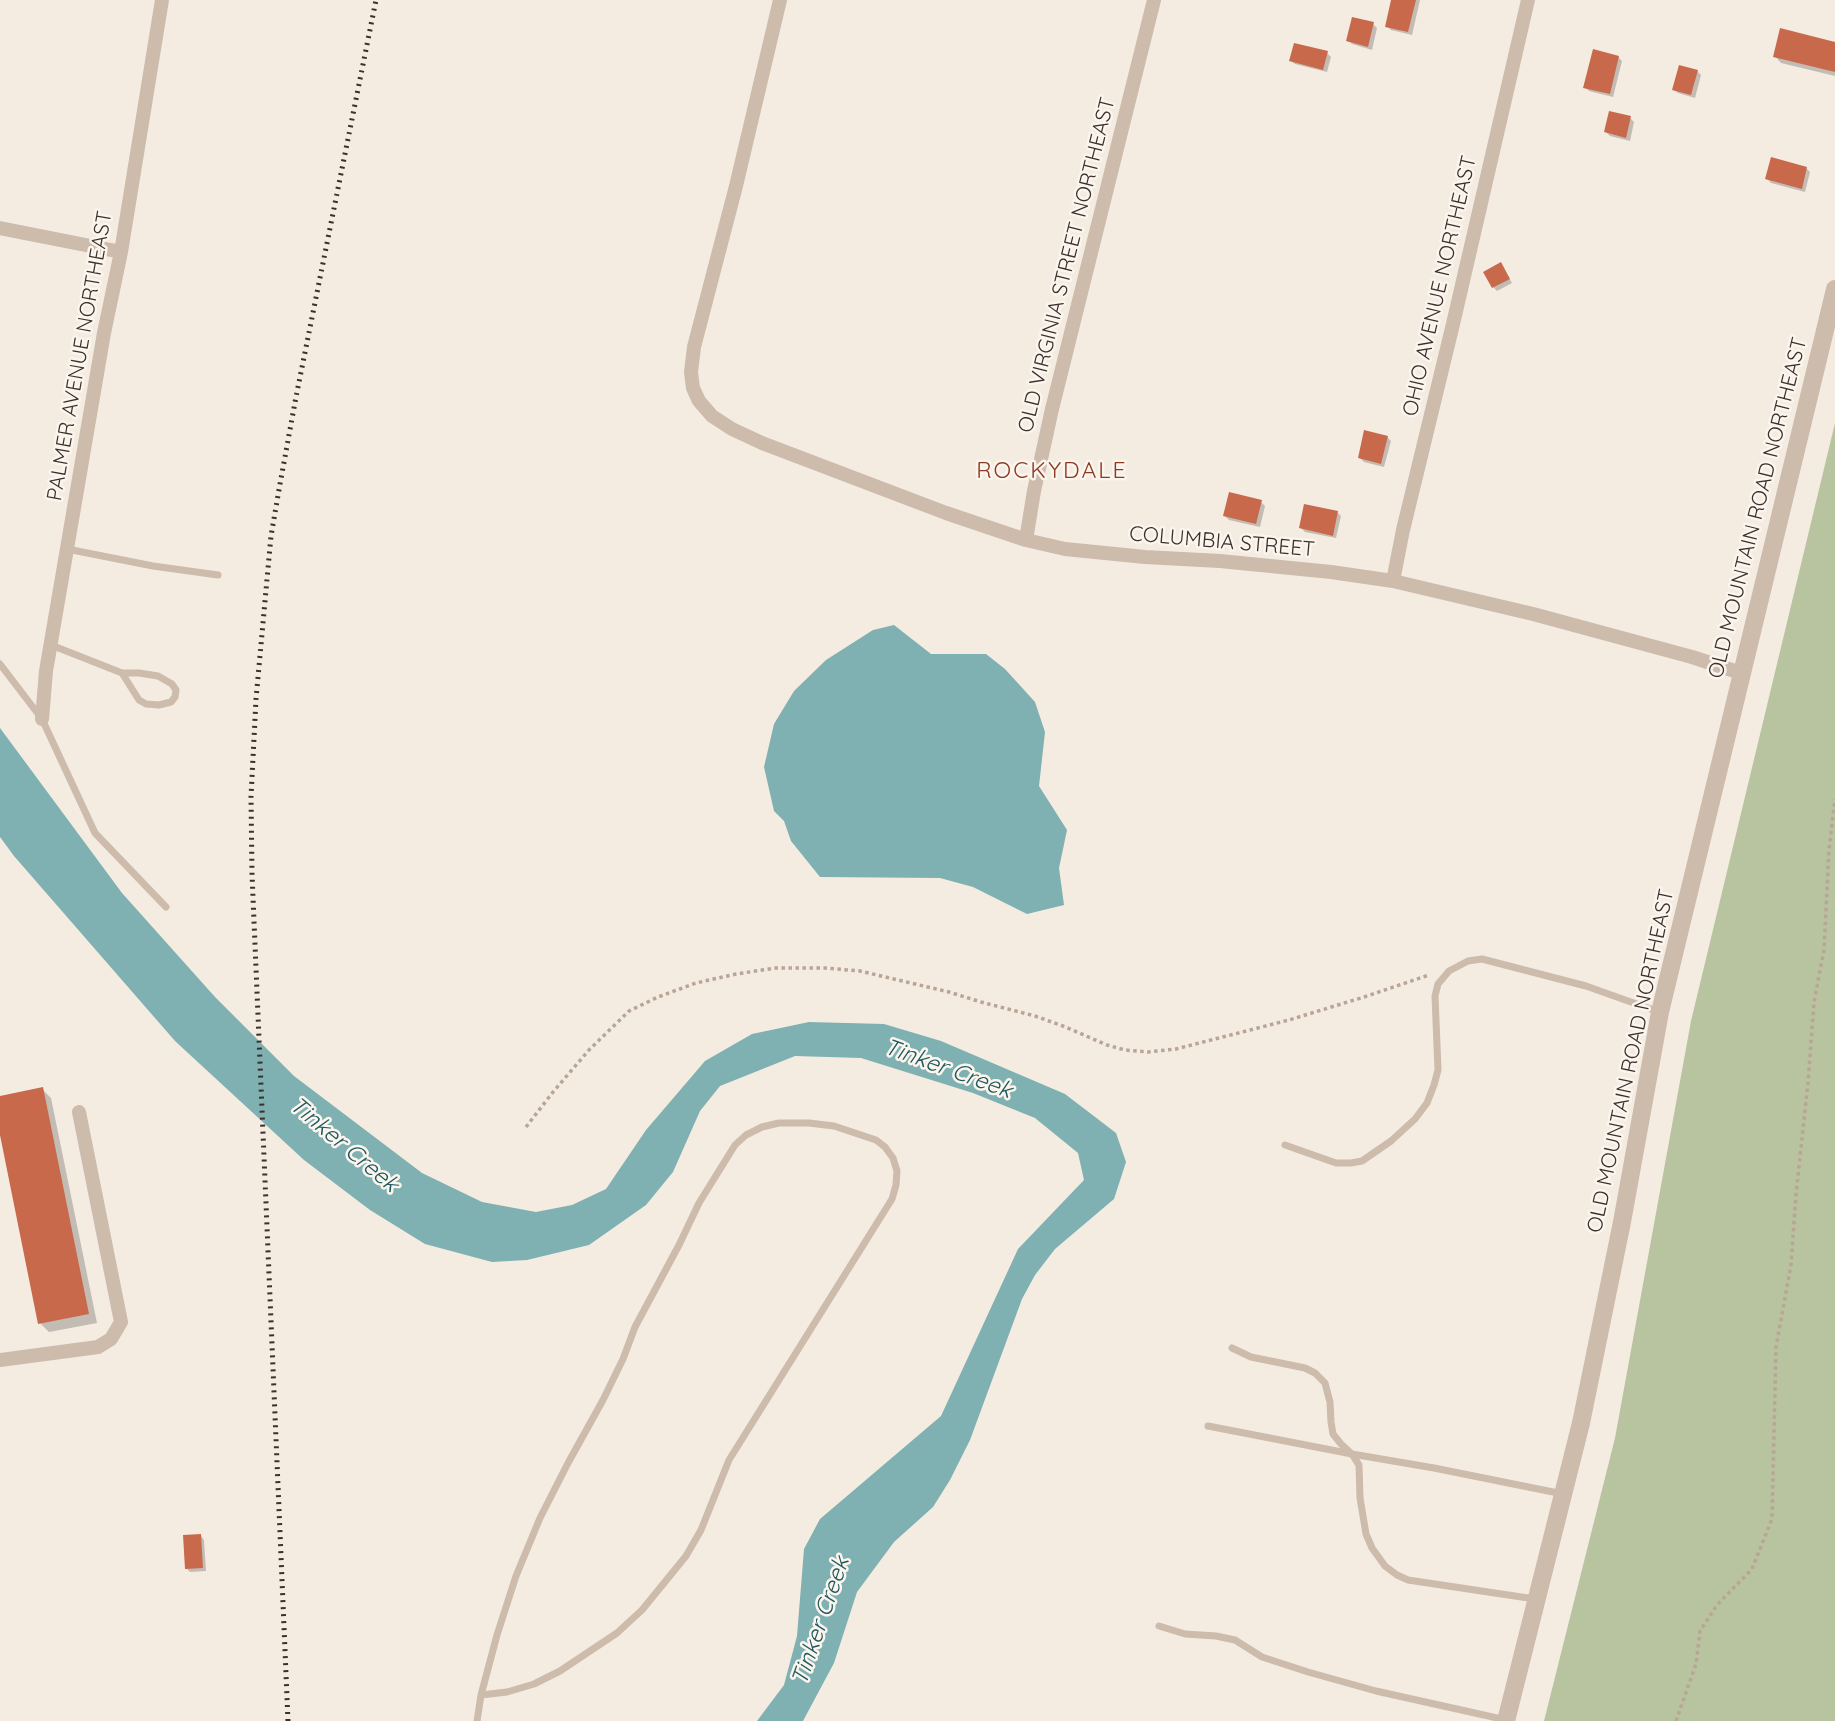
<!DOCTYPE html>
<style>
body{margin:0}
canvas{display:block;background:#f4ebe1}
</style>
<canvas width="1835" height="1721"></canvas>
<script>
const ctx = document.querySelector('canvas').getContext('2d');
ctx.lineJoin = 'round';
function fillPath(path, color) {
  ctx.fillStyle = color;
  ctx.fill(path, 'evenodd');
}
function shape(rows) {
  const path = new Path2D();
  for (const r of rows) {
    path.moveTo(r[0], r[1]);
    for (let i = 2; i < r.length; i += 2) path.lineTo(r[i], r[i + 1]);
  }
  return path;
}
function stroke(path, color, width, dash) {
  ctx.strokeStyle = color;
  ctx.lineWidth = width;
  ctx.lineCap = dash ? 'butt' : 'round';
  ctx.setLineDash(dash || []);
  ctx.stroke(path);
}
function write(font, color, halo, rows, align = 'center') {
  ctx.font = font + ' Quicksand,sans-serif';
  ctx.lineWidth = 5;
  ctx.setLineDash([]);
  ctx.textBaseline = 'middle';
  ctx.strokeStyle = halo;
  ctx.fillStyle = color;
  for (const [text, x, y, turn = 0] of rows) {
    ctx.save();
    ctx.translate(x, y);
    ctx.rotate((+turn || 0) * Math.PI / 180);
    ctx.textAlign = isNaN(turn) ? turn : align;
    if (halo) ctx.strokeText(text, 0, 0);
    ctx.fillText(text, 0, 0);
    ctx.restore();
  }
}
const green = shape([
 [1835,423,1835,1721,1544,1721,1615,1438,1691,1021]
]);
const water = shape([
 [894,625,931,654,986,654,1005,669,1035,702,1045,732,1039,786,1067,830,1059,868,1064,905,1027,914,973,887,940,878,820,877,791,841,784,821,774,811,764,767,774,724,794,691,826,660,873,630],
 [0,728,122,893,215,997,294,1076,422,1173,482,1202,536,1212,572,1205,606,1189,646,1130,705,1061,752,1034,809,1022,884,1024,941,1041,1065,1094,1116,1133,1126,1162,1114,1199,1055,1249,1035,1275,1022,1299,970,1440,950,1480,933,1507,894,1542,857,1592,834,1663,803,1721,757,1721,784,1685,797,1636,804,1549,820,1519,941,1416,1018,1249,1084,1180,1078,1153,1035,1118,973,1093,861,1058,795,1056,720,1086,700,1111,673,1172,646,1205,589,1245,527,1260,492,1262,425,1244,370,1210,304,1160,175,1041,14,856,0,837]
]);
const shadow = shape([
 [1393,0,1420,0,1412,35,1391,30,1387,26],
 [1373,24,1377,28,1372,50,1352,44,1348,40],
 [1835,44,1835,76,1781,63,1775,56],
 [1327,53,1331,57,1327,72,1295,64,1291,61],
 [1618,57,1622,61,1613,97,1589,91,1585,87],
 [1697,71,1701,75,1695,98,1678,93,1674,90],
 [1630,118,1634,122,1630,141,1610,136,1606,132],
 [1806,168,1810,172,1805,192,1771,183,1767,179],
 [1501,264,1512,283,1497,291,1493,287],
 [1387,437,1391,441,1384,467,1364,462,1360,458],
 [1261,502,1265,506,1260,527,1229,520,1225,516],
 [1337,512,1341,516,1336,538,1305,532,1301,528],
 [42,1089,51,1098,97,1323,49,1332,40,1323,0,1126,0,1098],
 [201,1536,204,1540,206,1571,190,1572,186,1568]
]);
const building = shape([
 [1391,0,1416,0,1408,32,1385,27],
 [1352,17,1374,22,1368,47,1346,41],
 [1780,28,1835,42,1835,72,1773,57],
 [1294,43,1328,51,1323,70,1289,61],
 [1593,49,1619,56,1610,94,1583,88],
 [1679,65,1698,70,1691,95,1672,90],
 [1609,111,1631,116,1626,138,1604,132],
 [1771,157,1807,167,1802,189,1765,179],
 [1501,262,1510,279,1492,288,1483,272],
 [1364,430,1388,436,1381,464,1358,458],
 [1229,492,1262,500,1256,524,1223,516],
 [1304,504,1338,511,1333,536,1299,528],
 [43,1087,89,1314,38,1324,0,1135,0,1096],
 [201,1534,203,1568,185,1569,183,1535]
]);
const path = shape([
 [526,1127,553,1092,589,1050,629,1011,658,997,696,983,736,974,776,968,825,968,860,971,949,992,981,1002,1035,1016,1063,1026,1107,1045,1125,1050,1148,1052,1176,1049,1289,1020,1364,997,1429,975],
 [1676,1721,1696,1664,1700,1631,1717,1605,1752,1569,1772,1519,1776,1347,1791,1265,1796,1194,1808,1083,1814,1002,1824,950,1829,850,1835,799]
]);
const service = shape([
 [67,549,153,566,218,575],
 [51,645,122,673],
 [0,664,42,719,95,833,166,907],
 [122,673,139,673,158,676,172,684,176,690,175,697,171,702,159,705,146,704,139,700,122,673],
 [779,1123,809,1123,834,1126,876,1140,885,1147,893,1158,897,1171,896,1185,892,1199,729,1460,701,1530,686,1556,642,1610,617,1633,560,1671,534,1684,507,1692,481,1695,497,1635,516,1576,540,1518,568,1463,603,1400,623,1359,635,1327,679,1245,699,1203,735,1145,746,1135,762,1127,779,1123],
 [1285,1145,1336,1163,1351,1163,1362,1161,1391,1141,1415,1119,1427,1103,1434,1085,1438,1070,1435,996,1438,984,1449,971,1468,961,1482,959,1586,986,1659,1012],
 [1232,1348,1251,1357,1305,1368,1315,1373,1325,1383,1330,1402,1331,1422,1333,1434,1341,1444,1352,1454,1434,1468,1563,1494],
 [1208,1426,1352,1454,1359,1465,1360,1498,1366,1534,1372,1548,1385,1566,1397,1575,1408,1580,1535,1599],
 [1159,1626,1185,1634,1216,1636,1235,1640,1262,1657,1308,1672,1376,1691,1506,1720],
 [477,1721,481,1695]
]);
const minor = shape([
 [780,0,736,186,694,347,691,372,693,388,699,401,712,416,732,429,762,443,946,513,1026,540,1065,549,1145,557,1220,561,1331,572,1393,581,1533,614,1692,657,1741,673],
 [0,228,121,252],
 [1026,540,1034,491,1052,409,1154,0],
 [1393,581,1403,530,1453,324,1528,0],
 [42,719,46,671,104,333,121,252,162,0],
 [0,1360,98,1347,111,1339,121,1322,79,1112]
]);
const tertiary = shape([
 [1506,1721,1581,1423,1622,1222,1660,1012,1835,289]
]);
const rail = shape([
 [288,1721,252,874,251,797,256,699,271,536,280,484,296,397,376,0]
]);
const streetNames = [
 ["OLD VIRGINIA STREET NORTHEAST",1067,265,-76],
 ["OHIO AVENUE NORTHEAST",1440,286,-77],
 ["PALMER AVENUE NORTHEAST",80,356,-80],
 ["OLD MOUNTAIN ROAD NORTHEAST",1758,508,-76],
 ["COLUMBIA STREET",1222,542,5],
 ["OLD MOUNTAIN ROAD NORTHEAST",1631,1061,-78]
];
const neighbourhoodNames = [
 ["ROCKYDALE",1052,471]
];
const waterNames = [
 ["Tinker Creek",948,1069,20],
 ["Tinker Creek",344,1145,40],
 ["Tinker Creek",821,1621,-71]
];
fillPath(green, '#b8c4a0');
fillPath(water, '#7fb0b2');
fillPath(shadow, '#0003');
fillPath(building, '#c8694b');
stroke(path, '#b9a596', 3.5, [3.5, 3.5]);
stroke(service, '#cdbbac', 7);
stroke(minor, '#cdbbac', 14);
stroke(tertiary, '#cdbbac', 18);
stroke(rail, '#3b302b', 5, [2, 5]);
write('21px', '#3b302b', '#fbf5ee', streetNames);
ctx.letterSpacing = '2px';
write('23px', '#8c3b22', '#fbf5ee', neighbourhoodNames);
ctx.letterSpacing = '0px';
write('italic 23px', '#1f5a5e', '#fbf5ee', waterNames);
</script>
